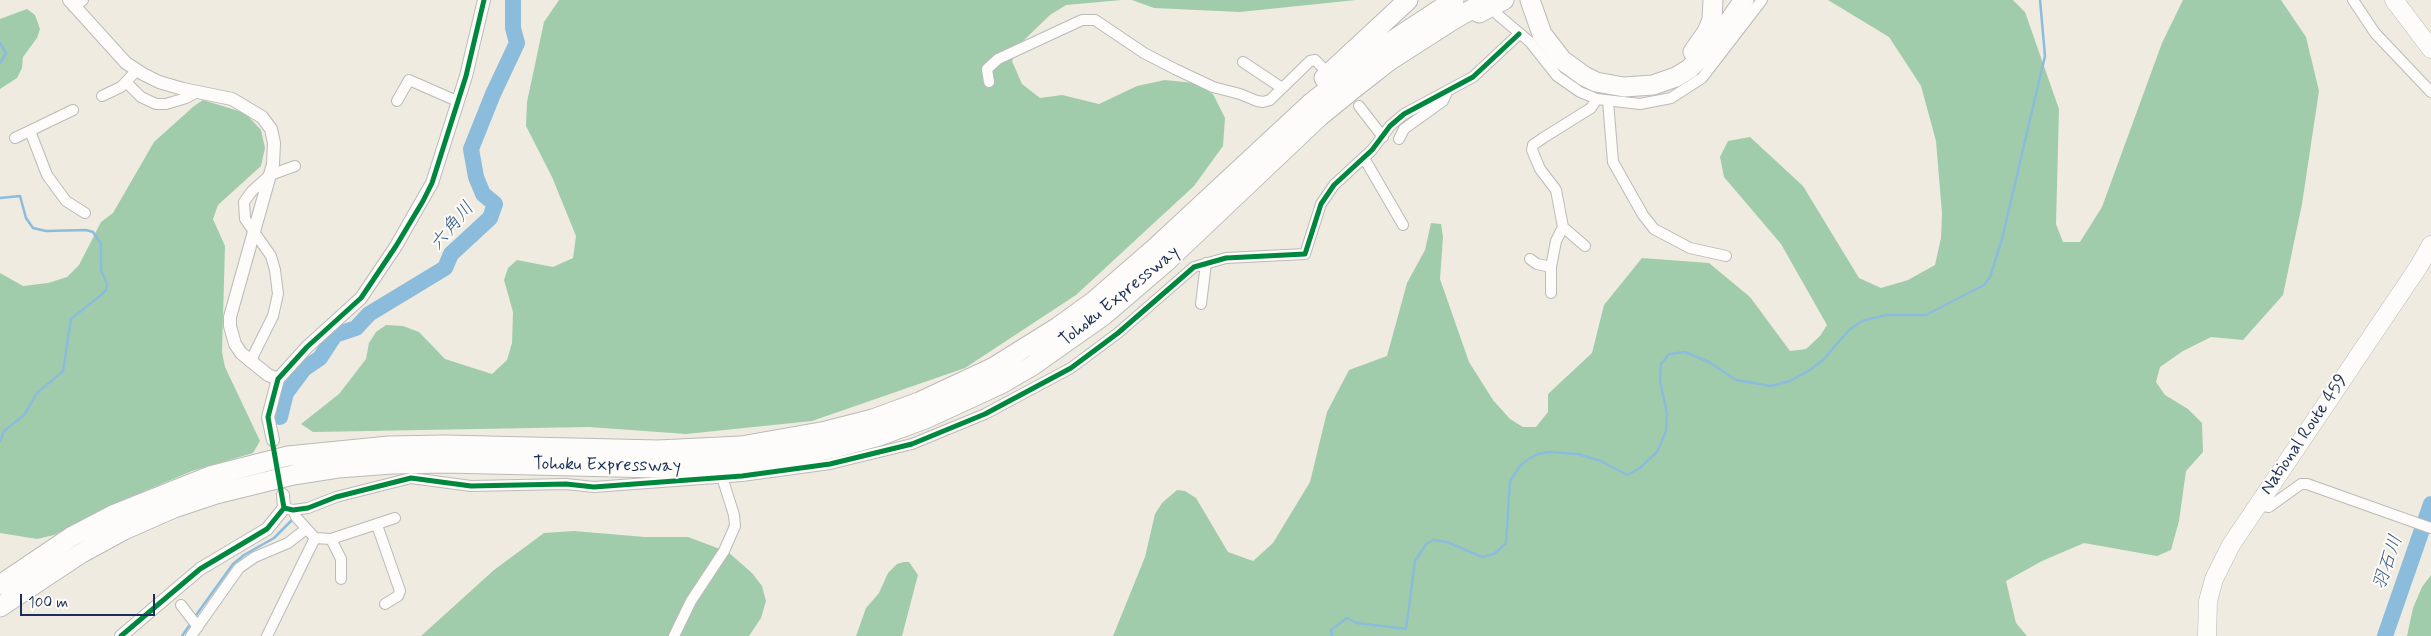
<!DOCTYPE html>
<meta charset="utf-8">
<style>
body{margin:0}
#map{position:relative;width:2431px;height:636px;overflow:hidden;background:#efebe1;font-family:Mynerve,sans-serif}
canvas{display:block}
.scale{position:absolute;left:20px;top:594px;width:135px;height:22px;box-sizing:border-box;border:2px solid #1b2f5e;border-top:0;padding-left:6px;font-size:15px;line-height:18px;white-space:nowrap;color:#1b2f5e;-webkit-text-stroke:4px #fdfcf7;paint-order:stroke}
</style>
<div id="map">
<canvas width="2431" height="636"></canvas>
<div class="scale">100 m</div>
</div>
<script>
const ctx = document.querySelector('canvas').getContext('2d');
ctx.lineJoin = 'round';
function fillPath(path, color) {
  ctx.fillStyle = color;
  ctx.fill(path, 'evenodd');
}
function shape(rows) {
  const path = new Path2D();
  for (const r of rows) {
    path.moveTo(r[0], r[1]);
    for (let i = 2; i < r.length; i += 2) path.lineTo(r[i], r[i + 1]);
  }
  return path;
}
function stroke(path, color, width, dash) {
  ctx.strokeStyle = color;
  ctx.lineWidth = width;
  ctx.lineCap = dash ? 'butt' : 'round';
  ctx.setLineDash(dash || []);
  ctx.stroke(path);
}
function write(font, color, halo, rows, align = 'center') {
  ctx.font = font + ' Mynerve,"Klee One",sans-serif';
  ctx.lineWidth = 4;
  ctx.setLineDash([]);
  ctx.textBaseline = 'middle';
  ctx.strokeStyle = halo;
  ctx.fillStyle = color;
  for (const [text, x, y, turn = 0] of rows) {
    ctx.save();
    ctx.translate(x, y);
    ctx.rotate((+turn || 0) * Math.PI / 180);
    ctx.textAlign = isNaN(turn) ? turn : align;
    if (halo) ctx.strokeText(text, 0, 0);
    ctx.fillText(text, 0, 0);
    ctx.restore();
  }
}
const forest = shape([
 [559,0,1122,0,1066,5,1050,15,1022,42,1012,61,1022,84,1040,98,1062,95,1099,104,1137,86,1165,80,1194,83,1213,94,1225,118,1223,146,1194,186,1076,295,965,368,812,421,686,434,589,427,313,432,301,424,339,394,366,359,369,343,376,332,386,325,403,326,419,332,445,359,492,374,507,360,512,343,513,312,504,280,508,268,517,260,553,267,573,258,576,236,552,177,526,126,527,102,544,22],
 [1132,0,1356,0,1240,12,1154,8],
 [1828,0,2013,0,2025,12,2059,109,2056,224,2063,242,2080,242,2102,207,2162,43,2183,0,2281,0,2306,37,2319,91,2302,204,2283,295,2243,340,2211,337,2183,351,2160,367,2156,382,2165,395,2188,409,2202,423,2203,452,2186,471,2179,521,2171,550,2157,556,2084,543,2042,561,2006,581,2016,623,2027,636,1113,636,1145,557,1155,514,1162,503,1177,490,1185,491,1196,498,1228,552,1253,561,1273,543,1310,482,1327,412,1349,370,1387,356,1407,283,1425,250,1431,223,1441,224,1443,237,1440,279,1469,362,1493,400,1510,419,1523,427,1536,427,1548,412,1548,394,1592,353,1604,305,1642,258,1709,263,1750,297,1790,351,1806,349,1820,336,1827,325,1781,244,1724,177,1720,157,1728,141,1750,137,1803,186,1859,278,1881,288,1908,280,1935,265,1941,238,1942,213,1936,141,1921,86,1889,37],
 [27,9,35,15,40,29,37,38,23,57,22,68,17,78,0,89,0,19],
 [203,100,245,113,261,130,265,148,261,166,218,205,213,219,225,246,222,352,225,367,260,441,253,453,192,471,114,504,54,535,37,539,0,533,0,273,23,286,48,283,67,277,79,265,101,222,113,213,154,142,194,106],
 [574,531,645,537,688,537,728,552,752,573,762,586,766,601,761,618,749,636,421,636,494,570,544,533],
 [904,562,909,562,918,575,902,636,856,636,866,608,879,593,888,573,897,564],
 [2431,575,2431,636,2407,636,2413,608,2422,587]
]);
const stream = shape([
 [0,43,6,53,0,63],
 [0,198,20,196,26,218,33,228,46,231,86,230,93,232,101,244,101,270,107,284,106,290,101,295,71,319,63,371,37,393,24,415,4,431,0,441],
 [194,618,233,564,244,555,274,538,292,520],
 [182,636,191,623],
 [1332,636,1331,630,1347,618,1357,623,1406,629,1415,561,1426,544,1433,540,1447,542,1482,557,1494,554,1506,543,1510,481,1520,466,1527,460,1538,454,1549,452,1578,454,1601,461,1627,475,1640,468,1657,452,1666,431,1667,413,1660,381,1661,364,1669,354,1685,352,1709,362,1736,380,1771,386,1790,381,1810,370,1823,360,1849,330,1862,321,1886,315,1926,315,1984,285,1990,277,2002,239,2045,56,2040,0]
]);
const river = shape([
 [280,417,286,393,304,369,320,358,335,335,356,328,369,314,445,268,451,254,490,218,495,204,483,194,476,177,471,149,493,94,517,43,513,28,513,0],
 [2385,636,2431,504]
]);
const minor = shape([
 [2353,0,2375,33,2431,92],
 [74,7,83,0],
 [1498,15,1530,42,1557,76,1580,92,1597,99,1640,104,1671,98,1702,78,1762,0],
 [1243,62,1282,88],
 [126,82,141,97,156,104,166,104,186,98,197,92],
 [989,82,987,69,998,59,1082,20,1095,20,1144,53,1175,69,1213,87,1240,94,1257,101,1263,102,1270,100,1310,61,1315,60,1324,69],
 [102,96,121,87,137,70],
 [397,101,409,80,457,101],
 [1608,101,1613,162,1643,215,1654,229,1690,248,1726,256],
 [1359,106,1383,137],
 [30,131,47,175,66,201,85,213],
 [15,138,73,110],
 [1399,139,1404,129,1443,101,1448,90],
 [1364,158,1403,225],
 [1563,227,1585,246],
 [1530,259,1537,264,1551,267],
 [1551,293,1551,267,1556,241,1563,227,1556,190,1540,169,1532,150,1533,145,1543,138,1591,108,1597,99],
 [1201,304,1206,263],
 [250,362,273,316,278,294,275,270,271,256,245,219,244,202,252,191,270,175,295,166],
 [2258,505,2269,507,2301,484,2307,484,2431,528],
 [284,508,293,510,308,508,336,497,411,478,471,486,566,484,594,487,742,476,830,464,912,444,985,414,1071,368,1118,333,1194,267,1226,258,1305,254,1321,204,1334,185,1372,150,1390,126,1404,114,1473,77,1519,34],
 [377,525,400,591,398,596,385,604],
 [315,538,331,539,395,518],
 [331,539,341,559,341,579],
 [181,605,198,627],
 [191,636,239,568,255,557,288,543,306,529],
 [267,636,315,538,296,517,293,510],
 [674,636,691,601,724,551,735,526,734,515,722,477]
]);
const tertiary = shape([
 [69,0,126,63,143,74,159,82,183,89,232,99,262,117,271,129,274,143,273,164,230,317,230,326,235,344,241,353,268,375,278,379],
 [273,440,268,417,278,379,307,347,361,298,396,246,432,183,466,76,484,0],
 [121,636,200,569,267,529,284,508,283,495]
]);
const trunk = shape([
 [2394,0,2431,49],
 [2207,636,2208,601,2214,579,2231,545,2419,266,2431,245]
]);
const motorway = shape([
 [1530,0,1542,34,1562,60,1584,76,1596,82,1624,87,1653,85,1676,77,1689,69,1711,47,1744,0],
 [1479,13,1504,0],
 [1693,52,1707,32,1712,20,1713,0],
 [1324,78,1408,0],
 [0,585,71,537,115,514,210,476,288,456,389,446,445,445,658,450,741,446,826,431,873,419,919,402,994,367,1058,327,1094,301,1155,248,1311,103,1378,50,1454,0],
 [0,607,80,554,124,530,174,508,216,494,293,475,338,468,392,464,447,463,659,468,745,464,831,449,879,436,925,419,1001,384,1032,366,1103,316,1166,262,1319,117,1352,90,1389,61,1453,20,1488,0]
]);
const cycleway = shape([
 [284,508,293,510,308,508,336,497,411,478,471,486,566,484,594,487,742,476,830,464,912,444,985,414,1071,368,1118,333,1194,267,1226,258,1305,254,1321,204,1334,185,1372,150,1390,126,1404,114,1473,77,1519,34],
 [121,636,200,569,267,529,284,508,268,417,278,379,307,347,361,298,396,246,423,201,432,183,466,76,484,0]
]);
const streetNames = [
 ["Tohoku Expressway",1120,297,-39],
 ["National Route 459",2305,435,-56],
 ["Tohoku Expressway",607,466,1]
];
const waterNames = [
 ["六角川",453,227,-50],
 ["羽石川",2389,563,-71]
];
fillPath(forest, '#a1ccab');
stroke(stream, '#8cbcdb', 2.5);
stroke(river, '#8cbcdb', 16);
stroke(minor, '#babab8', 12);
stroke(tertiary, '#babab8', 14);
stroke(trunk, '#babab8', 19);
stroke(motorway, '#babab8', 21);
stroke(minor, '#fdfcfa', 10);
stroke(tertiary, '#fdfcfa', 12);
stroke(trunk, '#fdfcfa', 18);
stroke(motorway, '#fdfcfa', 19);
stroke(cycleway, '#00873e', 5);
write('18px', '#1b2f5e', '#fdfcf7', streetNames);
write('italic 19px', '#345989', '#fdfcf7', waterNames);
</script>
